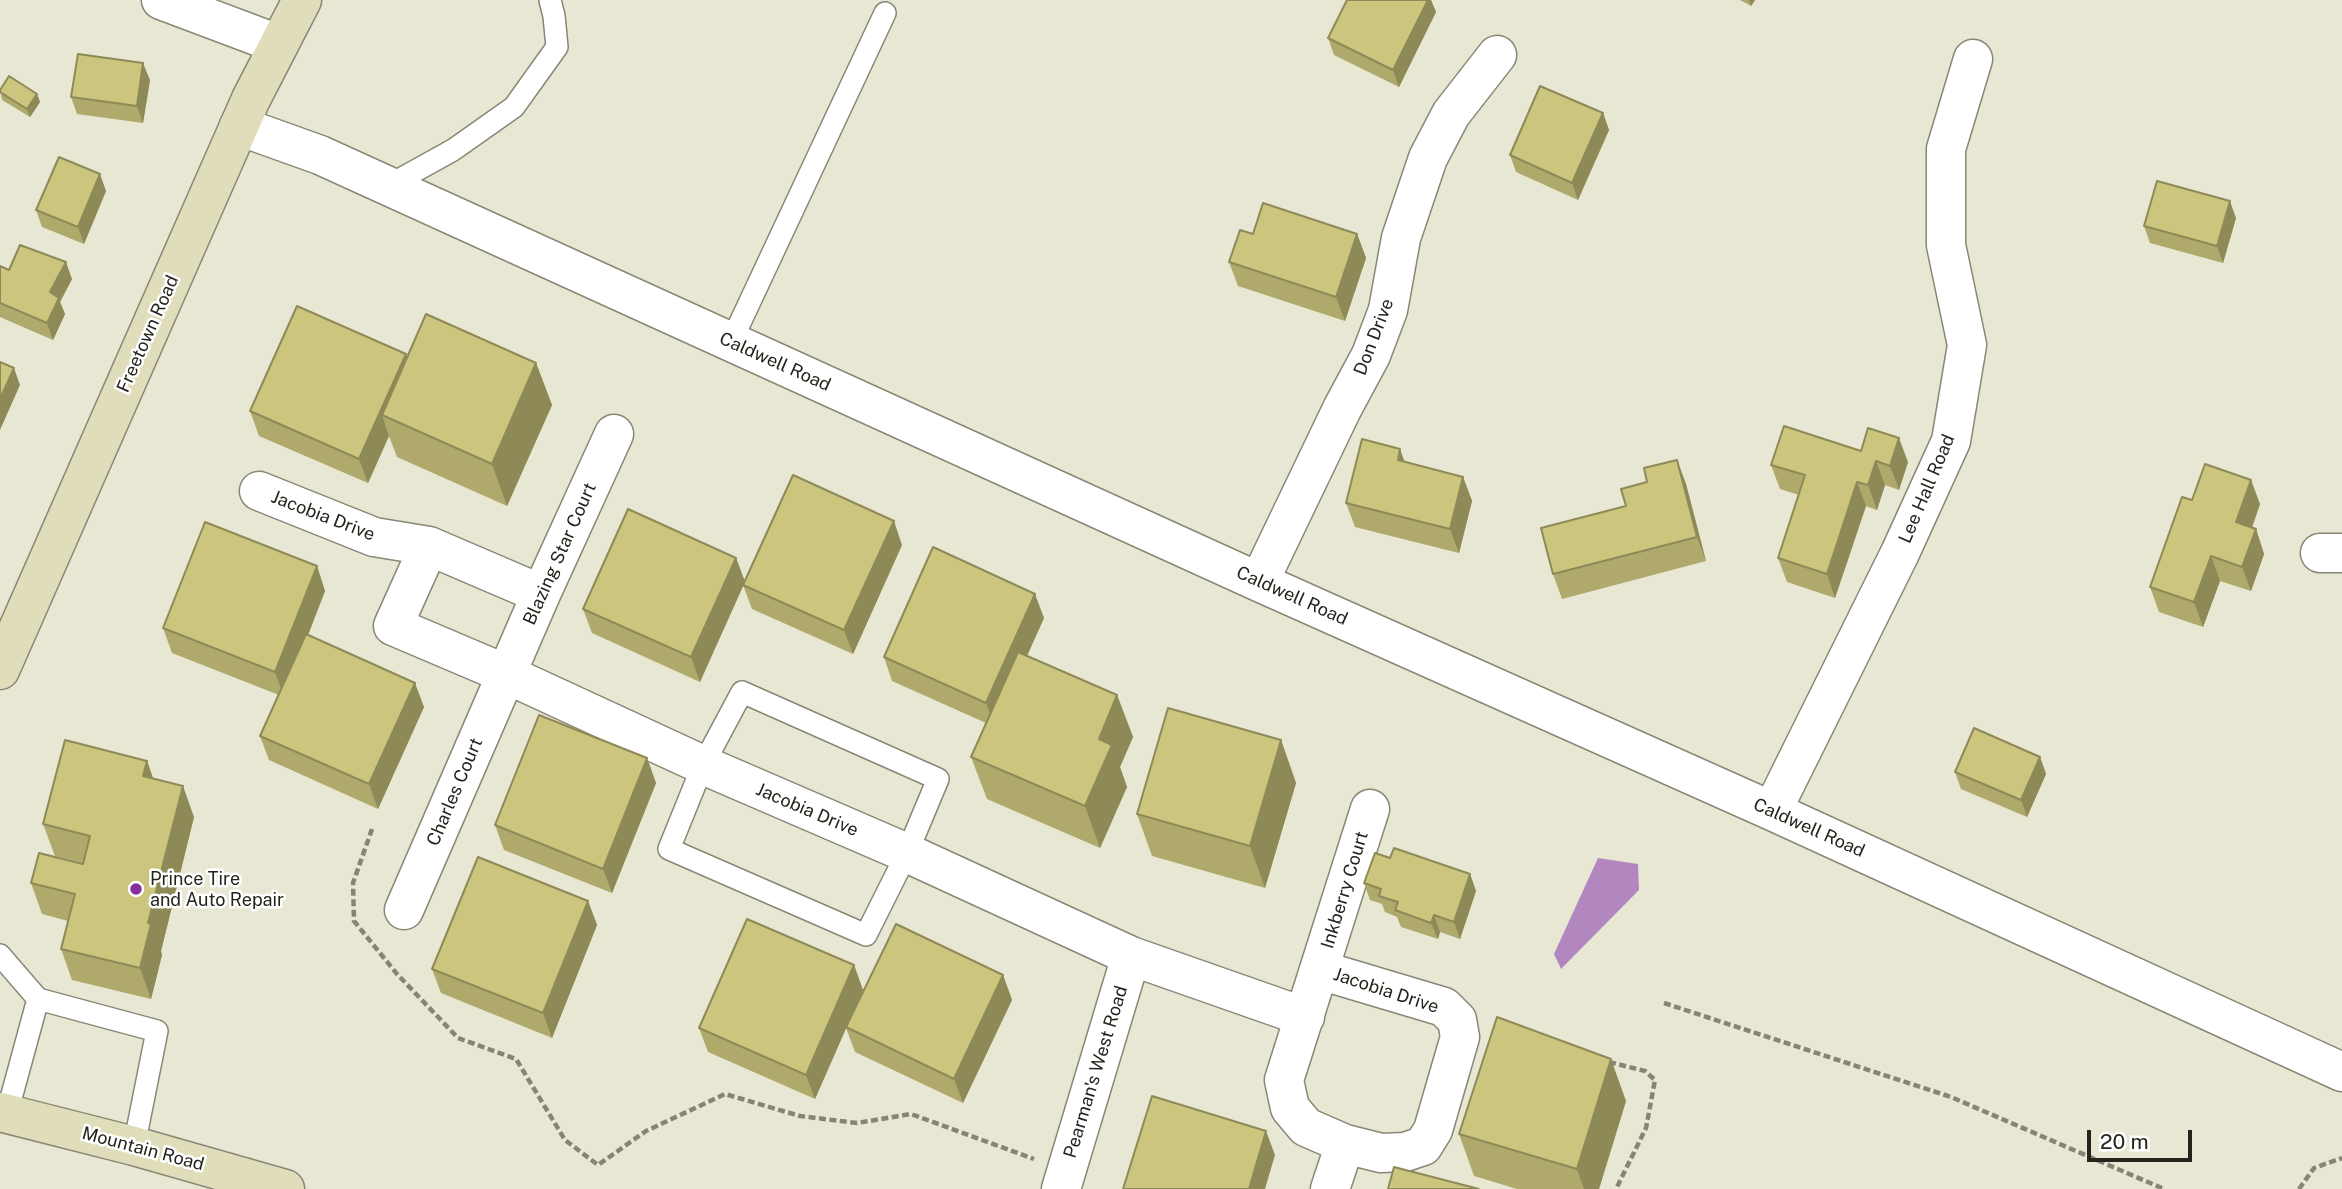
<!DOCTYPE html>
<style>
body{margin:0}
#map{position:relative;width:2342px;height:1189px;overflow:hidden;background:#e8e7d4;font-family:"Public Sans",sans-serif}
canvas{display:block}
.scale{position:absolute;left:2087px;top:1130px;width:105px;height:32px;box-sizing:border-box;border:4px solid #24231c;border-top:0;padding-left:9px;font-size:21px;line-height:24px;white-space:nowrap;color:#24231c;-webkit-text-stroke:5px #fff;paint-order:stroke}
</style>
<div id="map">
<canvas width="2342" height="1189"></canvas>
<div class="scale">20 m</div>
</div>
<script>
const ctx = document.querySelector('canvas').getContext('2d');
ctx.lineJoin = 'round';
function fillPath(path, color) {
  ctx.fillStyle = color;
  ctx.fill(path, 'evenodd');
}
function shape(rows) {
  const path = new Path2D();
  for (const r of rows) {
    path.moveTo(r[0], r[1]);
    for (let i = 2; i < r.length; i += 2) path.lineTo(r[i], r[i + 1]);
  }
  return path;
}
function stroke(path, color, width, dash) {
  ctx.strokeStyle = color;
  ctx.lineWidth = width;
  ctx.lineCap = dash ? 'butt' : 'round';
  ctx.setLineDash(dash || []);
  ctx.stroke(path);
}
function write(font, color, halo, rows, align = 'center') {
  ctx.font = font + ' "Public Sans",sans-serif';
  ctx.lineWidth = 5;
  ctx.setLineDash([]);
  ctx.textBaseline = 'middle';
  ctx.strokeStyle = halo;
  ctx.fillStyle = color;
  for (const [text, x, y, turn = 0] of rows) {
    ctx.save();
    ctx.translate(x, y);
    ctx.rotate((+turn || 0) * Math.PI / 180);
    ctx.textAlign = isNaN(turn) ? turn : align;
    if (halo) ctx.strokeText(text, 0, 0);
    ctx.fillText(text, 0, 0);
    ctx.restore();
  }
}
const water = shape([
 [1598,858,1638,864,1639,890,1561,969,1554,954]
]);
const path = shape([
 [372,829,353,883,354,921,397,974,458,1038,516,1059,565,1140,598,1165,646,1131,725,1094,800,1116,857,1123,911,1114,1034,1159],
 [1664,1003,1951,1097,2164,1189],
 [1609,1062,1645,1071,1655,1080,1646,1128,1616,1189],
 [2299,1189,2314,1168,2342,1158]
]);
const lane = shape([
 [388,186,453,150,514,107,557,47,554,16,550,0],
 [731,342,885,13],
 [742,692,938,779,907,853,866,935,669,849,703,765,742,692],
 [0,955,38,999,157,1031,134,1146],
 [7,1113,38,999]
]);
const street = shape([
 [161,0,278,44],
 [239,126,320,155,1259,582,1772,811,2342,1072],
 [259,491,374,537,429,546,541,594],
 [429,546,393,626,506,674,703,765,907,853,1131,956,1305,1017],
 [2320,553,2342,553],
 [1259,582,1342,409,1371,355,1388,310,1401,238,1428,158,1451,114,1497,55],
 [1772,811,1900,553,1951,441,1967,345,1946,245,1946,149,1973,59],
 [404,910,541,594,614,434],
 [1320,970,1444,1007,1457,1020,1460,1037,1433,1130,1423,1146,1405,1152,1381,1153,1345,1144,1306,1127,1290,1108,1284,1080,1370,809],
 [1061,1189,1131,956],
 [1330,1189,1345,1144]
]);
const secondary = shape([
 [0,670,251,99,302,0],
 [0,1112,134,1146,285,1189]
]);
const wall = shape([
 [1347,0,1431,0,1436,12,1399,87,1334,55,1328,38],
 [1740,0,1755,0,1751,6],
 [150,80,143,123,77,114,71,97],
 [0,90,37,94,40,102,30,117,2,100],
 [1603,113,1609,130,1578,200,1516,172,1510,155],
 [106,191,84,244,42,227,36,210],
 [2236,218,2223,263,2150,243,2144,226],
 [1253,234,1357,234,1366,258,1345,321,1238,286,1229,262],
 [0,266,9,270,72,279,60,302,65,314,53,340,0,317],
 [408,357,536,363,552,405,507,506,397,457,389,436,368,483,259,436,250,411],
 [1861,451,1908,462,1899,490,1885,485,1877,510,1866,506,1835,598,1787,582,1778,558,1799,495,1780,489,1771,465],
 [1677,460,1686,484,1706,561,1562,599,1553,574,1626,506,1647,482],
 [1405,462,1463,477,1472,501,1459,553,1355,527,1346,503],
 [2192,500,2260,504,2252,528,2256,529,2264,554,2251,591,2220,581,2203,627,2159,612,2150,587],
 [902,545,853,654,752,609,743,585,700,682,592,633,583,609,736,558,745,582],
 [317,566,325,591,308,635,424,707,378,809,269,760,260,736,279,695,172,653,163,628],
 [1044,618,1027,656,1117,695,1133,737,1120,767,1127,787,1100,848,987,799,971,757,986,723,892,681,884,657],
 [1281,740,1296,783,1265,888,1152,856,1137,814],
 [2040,757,2046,774,2027,817,1961,789,1955,772],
 [647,758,656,783,612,893,504,850,495,825],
 [147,761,153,778,194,817,161,951,162,955,151,999,72,980,61,949,68,921,42,914,31,883,84,863,55,856,43,824],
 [1390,858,1470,874,1476,891,1460,939,1440,932,1438,939,1401,927,1397,917,1385,912,1382,904,1370,900,1364,883],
 [588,901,597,925,552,1038,441,993,432,969],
 [854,965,863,990,848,1023,1003,975,1012,1000,963,1103,855,1052,846,1028,815,1099,708,1052,699,1028],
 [1626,1101,1599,1189,1517,1189,1474,1176,1459,1134]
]);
const shadedWall = shape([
 [1428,0,1431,0,1436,12,1399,87,1393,70],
 [1749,0,1755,0,1751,6],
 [143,63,150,80,143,123,137,106],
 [37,94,40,102,30,117,27,109],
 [1603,113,1609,130,1578,200,1572,183],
 [100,174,106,191,84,244,78,227],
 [2230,201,2236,218,2223,263,2217,246],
 [1357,234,1366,258,1345,321,1336,297],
 [66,262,72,279,60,302,65,314,53,340,47,323,50,292],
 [406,354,415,378,382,415,389,436,368,483,359,459],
 [536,363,552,405,507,506,492,464],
 [14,368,20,385,0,430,0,399],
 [1899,438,1908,462,1899,490,1890,466],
 [1400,449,1409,474,1398,460],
 [1677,460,1686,484,1706,561,1697,537],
 [1876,461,1885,485,1877,510,1868,485],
 [1463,477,1472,501,1459,553,1450,529],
 [2251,480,2260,504,2245,547,2236,522],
 [1857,482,1866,506,1835,598,1827,574],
 [894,521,902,545,853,654,844,630],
 [2256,529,2264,554,2251,591,2242,567],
 [2211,556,2220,581,2203,627,2194,602],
 [736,558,745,582,700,682,691,657],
 [317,566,325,591,284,697,275,672],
 [1035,594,1044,618,995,727,986,703],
 [415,683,424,707,378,809,369,784],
 [1117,695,1133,737,1120,767,1127,787,1100,848,1085,806,1099,739],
 [1281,740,1296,783,1265,888,1250,846],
 [2040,757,2046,774,2027,817,2021,800],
 [647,758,656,783,612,893,603,869],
 [147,761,158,793,143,776],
 [183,786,194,817,161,951,162,955,151,999,140,968,148,923],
 [1470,874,1476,891,1460,939,1454,922],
 [588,901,597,925,552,1038,543,1013],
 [1434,915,1440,932,1438,939,1431,923],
 [854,965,863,990,815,1099,806,1075],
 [1003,975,1012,1000,963,1103,954,1079],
 [1611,1059,1626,1101,1599,1189,1584,1189,1577,1169],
 [1266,1131,1275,1155,1265,1189,1249,1189]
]);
const building = shape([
 [1347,0,1428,0,1393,70,1328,38,1347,0],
 [78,54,143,63,137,106,71,97,78,54],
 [9,76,37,94,27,109,0,92,0,90,9,76],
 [1540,86,1603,113,1572,183,1510,155,1540,86],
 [59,157,100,174,78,227,36,210,59,157],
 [2157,181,2230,201,2217,246,2144,226,2157,181],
 [1263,203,1357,234,1336,297,1229,262,1240,230,1253,234,1263,203],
 [20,245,66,262,50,292,59,298,47,323,0,303,0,266,9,270,20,245],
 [297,306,406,354,359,459,250,411,297,306],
 [426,314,536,363,492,464,382,415,426,314],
 [0,362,14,368,0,399,0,362],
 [1784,426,1861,451,1868,428,1899,438,1890,466,1876,461,1868,485,1857,482,1827,574,1778,558,1805,475,1771,465,1784,426],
 [1362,439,1400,449,1398,460,1463,477,1450,529,1346,503,1362,439],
 [1677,460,1697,537,1553,574,1541,528,1626,506,1621,489,1647,482,1644,468,1677,460],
 [2205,464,2251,480,2236,522,2256,529,2242,567,2211,556,2194,602,2150,587,2182,497,2192,500,2205,464],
 [793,475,894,521,844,630,743,585,793,475],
 [628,509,736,558,691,657,583,609,628,509],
 [205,522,317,566,275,672,163,628,205,522],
 [933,547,1035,594,986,703,884,657,933,547],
 [306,634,415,683,369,784,260,736,306,634],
 [1018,652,1117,695,1099,739,1112,745,1085,806,971,757,1018,652],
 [1168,708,1281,740,1250,846,1137,814,1168,708],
 [539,715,647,758,603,869,495,825,539,715],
 [1974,728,2040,757,2021,800,1955,772,1974,728],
 [65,740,147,761,143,776,183,786,148,923,151,924,140,968,61,949,75,894,31,883,39,853,83,864,90,836,43,824,65,740],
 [1394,848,1470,874,1454,922,1434,915,1431,923,1395,910,1398,902,1379,896,1381,889,1364,883,1375,853,1390,858,1394,848],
 [478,857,588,901,543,1013,432,969,478,857],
 [747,919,854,965,806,1075,699,1028,747,919],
 [896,924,1003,975,954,1079,846,1027,896,924],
 [1497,1017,1611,1059,1577,1169,1459,1134,1497,1017],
 [1152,1096,1266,1131,1249,1189,1123,1189,1152,1096],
 [1394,1167,1479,1189,1388,1189,1394,1167]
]);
const markers = [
 [136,889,7,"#862f9d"]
];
const streetNames = [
 ["Freetown Road",148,334,-66],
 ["Don Drive",1374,337,-69],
 ["Caldwell Road",775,362,24],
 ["Lee Hall Road",1927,489,-67],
 ["Jacobia Drive",323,516,21],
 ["Blazing Star Court",560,554,-66],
 ["Caldwell Road",1292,596,24],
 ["Charles Court",455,792,-67],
 ["Jacobia Drive",807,810,23],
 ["Caldwell Road",1809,828,24],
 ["Inkberry Court",1345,890,-73],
 ["Jacobia Drive",1386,991,18],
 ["Pearman's West Road",1096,1072,-73],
 ["Mountain Road",143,1149,15]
];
const poiNames = [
 ["Prince Tire",150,879],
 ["and Auto Repair",150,900]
];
fillPath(water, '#b287bf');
stroke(lane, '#888776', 24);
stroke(street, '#888776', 41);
stroke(secondary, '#888776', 41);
stroke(path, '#858477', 4.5, [7, 3.5]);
stroke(lane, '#fff', 21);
stroke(street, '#fff', 38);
stroke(secondary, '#e0ddbb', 38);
fillPath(wall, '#afa96c');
fillPath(shadedWall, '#8e8a58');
fillPath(building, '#cbc57e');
stroke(building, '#8e8a58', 2);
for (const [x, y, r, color] of markers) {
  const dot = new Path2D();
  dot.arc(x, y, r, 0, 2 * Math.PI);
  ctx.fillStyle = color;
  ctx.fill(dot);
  stroke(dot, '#fff', 2.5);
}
write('18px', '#24231c', '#fff', streetNames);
write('18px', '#24231c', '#fff', poiNames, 'left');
</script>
